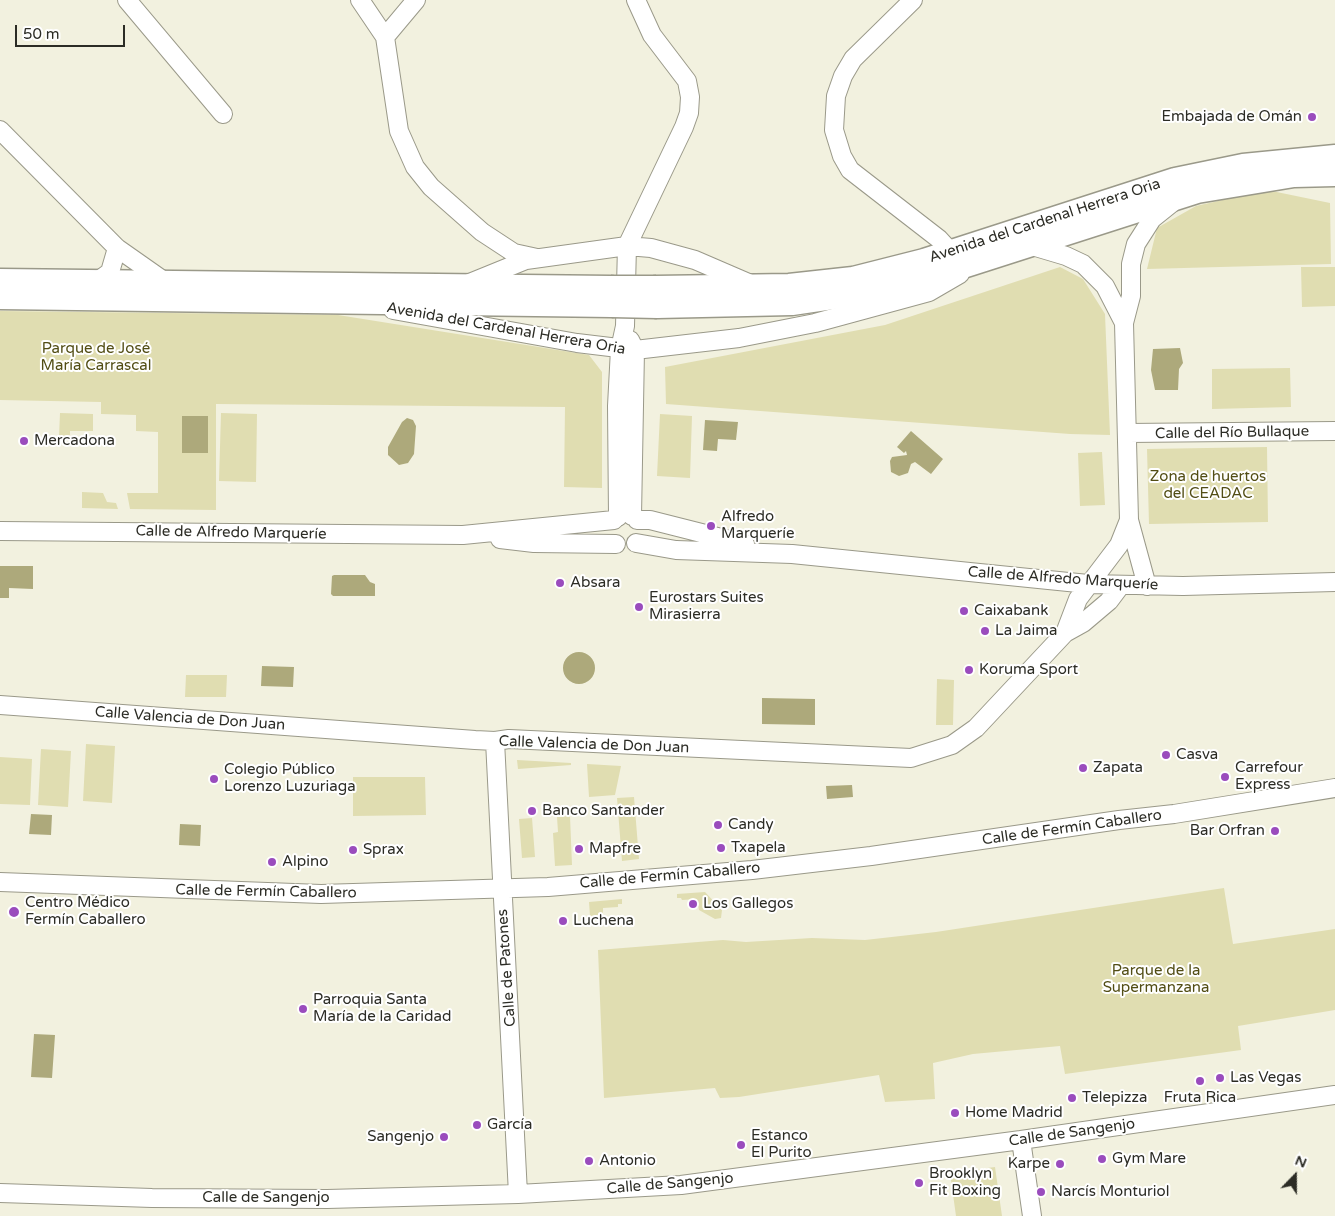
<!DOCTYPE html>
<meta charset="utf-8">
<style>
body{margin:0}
#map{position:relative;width:1335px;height:1216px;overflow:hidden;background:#f2f1df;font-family:"Varela Round",sans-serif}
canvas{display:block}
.north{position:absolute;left:1270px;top:1151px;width:50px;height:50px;-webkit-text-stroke:4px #fff;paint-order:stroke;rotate:22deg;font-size:14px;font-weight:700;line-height:20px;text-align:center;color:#2c2c25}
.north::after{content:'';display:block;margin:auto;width:18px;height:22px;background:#2c2c25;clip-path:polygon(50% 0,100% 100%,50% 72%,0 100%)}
.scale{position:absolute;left:15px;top:25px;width:110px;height:22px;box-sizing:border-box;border:2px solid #2c2c25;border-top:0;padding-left:6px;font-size:15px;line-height:18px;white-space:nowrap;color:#2c2c25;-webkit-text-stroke:4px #fff;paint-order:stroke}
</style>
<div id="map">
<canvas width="1335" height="1216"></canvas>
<div class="north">N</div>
<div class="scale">50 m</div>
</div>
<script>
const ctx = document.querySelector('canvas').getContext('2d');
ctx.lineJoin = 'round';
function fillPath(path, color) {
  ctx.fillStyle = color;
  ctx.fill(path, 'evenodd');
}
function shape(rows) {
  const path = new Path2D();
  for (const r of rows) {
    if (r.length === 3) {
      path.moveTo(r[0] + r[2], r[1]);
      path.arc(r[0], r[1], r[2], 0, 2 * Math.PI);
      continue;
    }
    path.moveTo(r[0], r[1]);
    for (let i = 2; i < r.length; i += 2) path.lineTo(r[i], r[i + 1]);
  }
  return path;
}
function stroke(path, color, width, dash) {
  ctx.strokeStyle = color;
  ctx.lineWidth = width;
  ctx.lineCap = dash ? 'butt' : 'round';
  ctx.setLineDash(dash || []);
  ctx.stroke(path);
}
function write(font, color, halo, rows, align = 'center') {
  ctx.font = font + ' "Varela Round",sans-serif';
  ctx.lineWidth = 4;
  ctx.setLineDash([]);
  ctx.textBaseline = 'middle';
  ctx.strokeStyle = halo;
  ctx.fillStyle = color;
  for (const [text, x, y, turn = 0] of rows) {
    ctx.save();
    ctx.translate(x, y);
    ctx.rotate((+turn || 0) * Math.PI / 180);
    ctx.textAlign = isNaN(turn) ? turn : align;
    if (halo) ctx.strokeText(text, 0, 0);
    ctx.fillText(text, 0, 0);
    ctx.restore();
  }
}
const green = shape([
 [1267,190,1330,203,1331,264,1147,269,1157,228,1196,206],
 [1060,267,1083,279,1105,314,1110,435,1070,434,666,404,665,367,885,325],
 [1301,267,1335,267,1335,306,1302,307],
 [0,311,338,315,589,355,602,372,602,488,564,487,565,407,216,404,216,510,130,509,127,493,158,493,158,432,136,431,136,415,101,414,101,402,0,400],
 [1290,368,1291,407,1212,409,1212,369],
 [60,413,93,414,93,431,70,431,70,437,59,437],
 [221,413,257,414,256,482,219,481],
 [660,414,692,416,690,478,657,476],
 [1267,447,1268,522,1149,524,1147,449],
 [1102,452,1105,505,1080,506,1078,453],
 [82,492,103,493,107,502,116,503,118,509,82,508],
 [186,675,227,675,226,697,185,697],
 [937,679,954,680,953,725,936,725],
 [86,744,115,746,112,803,83,801],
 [41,749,71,751,68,807,38,805],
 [0,757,32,759,30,805,0,804],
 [517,760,571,763,571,765,518,769],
 [587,764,621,766,615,795,589,797],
 [353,777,425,777,426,815,353,816],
 [634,797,639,859,622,861,617,798],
 [570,816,572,865,555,866,553,833,558,832,557,817],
 [532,818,535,857,522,858,519,819],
 [1224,888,1233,944,1335,929,1335,1010,1238,1026,1241,1050,1065,1074,1060,1046,973,1054,933,1063,935,1099,885,1102,879,1075,739,1097,720,1098,715,1088,604,1098,598,950,723,940,746,942,812,938,865,940,936,932],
 [705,892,722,910,721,918,715,919,699,910,697,899,682,900,681,898,677,898,677,894],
 [622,899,622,904,618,904,618,907,603,908,603,915,590,916,589,902],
 [995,1167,1002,1216,956,1216,950,1173]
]);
const water = shape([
 [1180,348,1183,363,1179,369,1178,390,1155,390,1151,370,1153,349],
 [182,416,208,416,208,453,182,453],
 [407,418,413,420,416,426,414,454,408,463,399,465,388,455,388,447,402,422],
 [705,420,738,422,736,440,718,439,717,451,703,450],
 [911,431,943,459,931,474,915,462,911,464,908,473,899,476,891,472,890,461,892,457,907,455,906,451,904,453,897,447],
 [0,566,33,566,33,589,9,588,9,598,0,598],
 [334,575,365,575,370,582,375,584,375,596,333,596,331,594,332,576],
 [579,668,16],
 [262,666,294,667,293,687,261,686],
 [762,698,815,699,815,725,762,724],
 [852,785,853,797,827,799,826,786],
 [31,814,52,815,51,835,29,834],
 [180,824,201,825,200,846,179,845],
 [34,1034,55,1035,52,1078,31,1077]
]);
const minor = shape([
 [127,0,223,114],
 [360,0,385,37,399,131,415,167,431,187,482,232,514,253,537,258],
 [913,0,853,59,843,76,836,96,834,130,842,156,850,170,939,239,951,252],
 [385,37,416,0],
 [0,130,117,248,164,281],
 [1029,245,1066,256,1083,264,1105,286,1124,323],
 [99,280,110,272,117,248],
 [467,284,526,260,627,246,651,248,695,260,753,285],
 [393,310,577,343,635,350,739,338,815,323,929,292,960,274],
 [630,340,635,350,632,516],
 [1128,433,1335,431],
 [618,517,617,406,620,349,625,326,627,246,684,127,689,113,690,97,687,81,652,35,636,0],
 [637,520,650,520,745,544],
 [0,531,463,535,614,520],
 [500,539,534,543,616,544],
 [636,543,676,550,792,554,1088,584,1183,586,1335,582],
 [1147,586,1129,520,1124,323,1131,296,1131,264,1136,244,1152,219,1172,203],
 [1065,633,1078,599,1119,545,1129,520],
 [0,705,475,740,495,741,509,739,911,758,952,745,976,728,1065,633,1083,623,1109,601,1121,585],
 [495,741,518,1194],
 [0,882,321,894,548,887,752,870,871,856,1119,820,1174,814,1335,788],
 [1021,1140,1032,1216],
 [0,1193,152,1198,327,1199,518,1194,681,1185,1021,1140,1335,1095]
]);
const major = shape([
 [0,280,611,287],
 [656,287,789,285,853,278,924,260,1175,179,1243,165,1335,156],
 [0,298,612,306],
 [657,307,792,304,873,292,941,274,1197,192,1294,176,1335,175]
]);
const majorBridge = shape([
 [611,287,656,287],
 [612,306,657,307]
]);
const markers = [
 [1312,117,5,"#9a4cbd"],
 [24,441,5,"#9a4cbd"],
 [711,526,5,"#9a4cbd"],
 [560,583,5,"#9a4cbd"],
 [639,607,5,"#9a4cbd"],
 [964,611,5,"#9a4cbd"],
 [985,631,5,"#9a4cbd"],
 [969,670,5,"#9a4cbd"],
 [1166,755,5,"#9a4cbd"],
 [1083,768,5,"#9a4cbd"],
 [1225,777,5,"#9a4cbd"],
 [214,779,5,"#9a4cbd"],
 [532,811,5,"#9a4cbd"],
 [718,825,5,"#9a4cbd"],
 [1275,831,5,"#9a4cbd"],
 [721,848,5,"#9a4cbd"],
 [579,849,5,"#9a4cbd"],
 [353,850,5,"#9a4cbd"],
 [272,862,5,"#9a4cbd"],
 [693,904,5,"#9a4cbd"],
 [14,912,6,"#9a4cbd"],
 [563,921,5,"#9a4cbd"],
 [303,1009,5,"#9a4cbd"],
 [1220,1078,5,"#9a4cbd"],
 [1200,1081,5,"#9a4cbd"],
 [1072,1098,5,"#9a4cbd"],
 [955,1113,5,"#9a4cbd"],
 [477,1125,5,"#9a4cbd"],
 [444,1137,5,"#9a4cbd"],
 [741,1145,5,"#9a4cbd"],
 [1102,1159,5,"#9a4cbd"],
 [589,1161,5,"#9a4cbd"],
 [1060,1164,5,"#9a4cbd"],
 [919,1183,5,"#9a4cbd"],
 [1041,1192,5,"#9a4cbd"]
];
const poiNames = [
 ["Embajada de Omán",1302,117,"right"],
 ["Mercadona",34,441],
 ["Alfredo",721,517],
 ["Marqueríe",721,534],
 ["Absara",570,583],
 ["Eurostars Suites",649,598],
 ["Mirasierra",649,615],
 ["Caixabank",974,611],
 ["La Jaima",995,631],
 ["Koruma Sport",979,670],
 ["Casva",1176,755],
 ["Zapata",1093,768],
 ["Carrefour",1235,768],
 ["Express",1235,785],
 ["Colegio Público",224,770],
 ["Lorenzo Luzuriaga",224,787],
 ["Banco Santander",542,811],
 ["Candy",728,825],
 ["Bar Orfran",1265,831,"right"],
 ["Txapela",731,848],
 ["Mapfre",589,849],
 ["Sprax",363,850],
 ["Alpino",282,862],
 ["Centro Médico",25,903],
 ["Fermín Caballero",25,920],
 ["Los Gallegos",703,904],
 ["Luchena",573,921],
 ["Parroquia Santa",313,1000],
 ["María de la Caridad",313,1017],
 ["Las Vegas",1230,1078],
 ["Telepizza",1082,1098],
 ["Fruta Rica",1200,1098,"center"],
 ["Home Madrid",965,1113],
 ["García",487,1125],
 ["Estanco",751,1136],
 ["El Purito",751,1153],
 ["Sangenjo",434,1137,"right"],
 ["Gym Mare",1112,1159],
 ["Antonio",599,1161],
 ["Karpe",1050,1164,"right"],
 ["Brooklyn",929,1174],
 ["Fit Boxing",929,1191],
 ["Narcís Monturiol",1051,1192]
];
const streetNames = [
 ["Avenida del Cardenal Herrera Oria",1045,221,-18],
 ["Avenida del Cardenal Herrera Oria",506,329,10],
 ["Calle del Río Bullaque",1232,433,-1],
 ["Calle de Alfredo Marqueríe",231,533,1],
 ["Calle de Alfredo Marqueríe",1063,579,4],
 ["Calle Valencia de Don Juan",190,719,4],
 ["Calle Valencia de Don Juan",594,745,2],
 ["Calle de Fermín Caballero",1072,828,-8],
 ["Calle de Fermín Caballero",670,876,-5],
 ["Calle de Fermín Caballero",266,892,1],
 ["Calle de Patones",507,968,-94],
 ["Calle de Sangenjo",1072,1133,-8],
 ["Calle de Sangenjo",670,1184,-5],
 ["Calle de Sangenjo",266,1198]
];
const parkNames = [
 ["Parque de José",96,349],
 ["María Carrascal",96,366],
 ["Zona de huertos",1208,477],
 ["del CEADAC",1208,494],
 ["Parque de la",1156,971],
 ["Supermanzana",1156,988]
];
fillPath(green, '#e0ddb1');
fillPath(water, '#ada97b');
stroke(minor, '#9a9989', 20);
stroke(major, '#9a9989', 25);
stroke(minor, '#fff', 18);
stroke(major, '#fff', 22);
stroke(majorBridge, '#9a9989', 25, []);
stroke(majorBridge, '#fff', 22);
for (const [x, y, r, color] of markers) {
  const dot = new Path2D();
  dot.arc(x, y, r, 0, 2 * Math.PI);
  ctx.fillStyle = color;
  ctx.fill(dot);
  stroke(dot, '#fff', 2);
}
write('15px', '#2c2c25', '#fff', poiNames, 'left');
write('15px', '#2c2c25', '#fff', streetNames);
write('15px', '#524d14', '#fff', parkNames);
</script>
